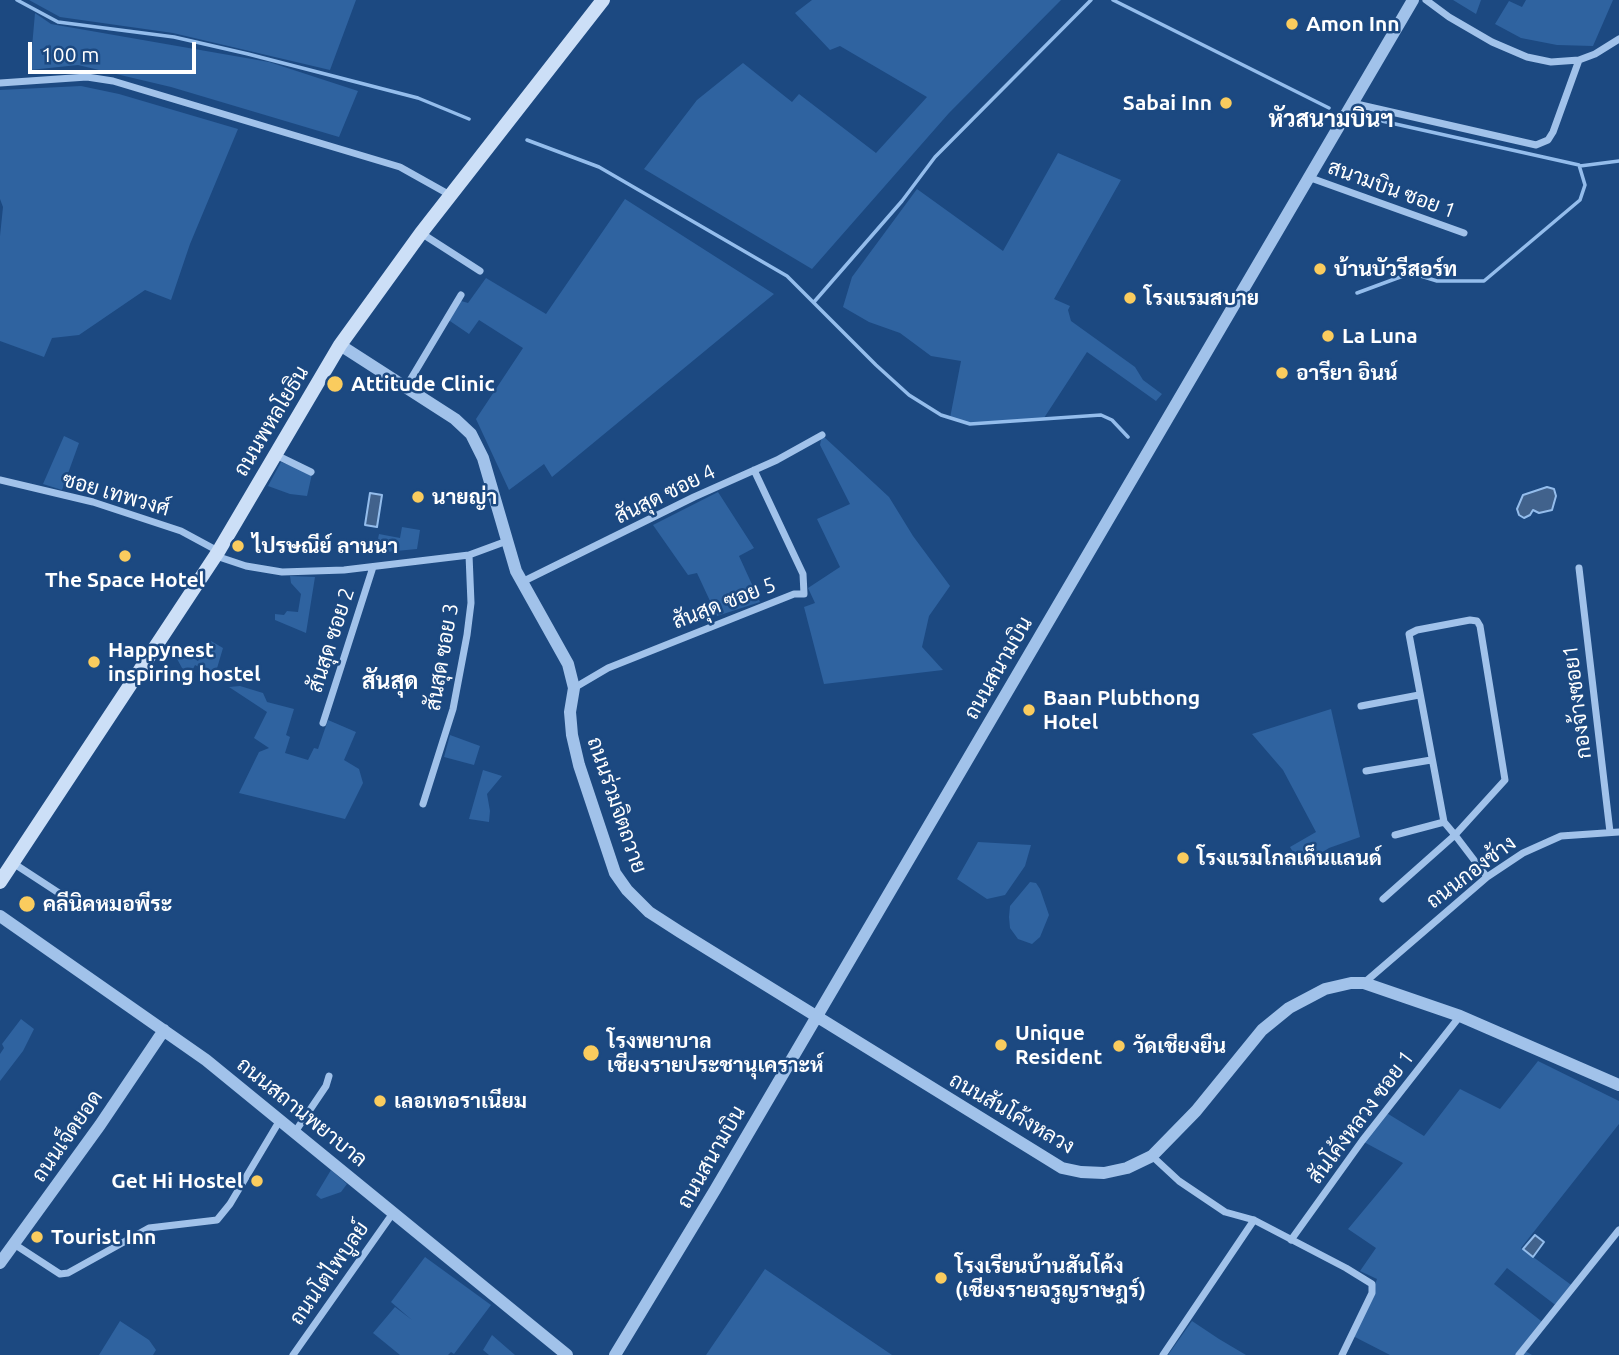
<!DOCTYPE html>
<meta charset="utf-8">
<style>
body{margin:0}
#map{position:relative;width:1619px;height:1355px;overflow:hidden;background:#1c4981;font-family:Ubuntu,sans-serif}
canvas{display:block}
.scale{position:absolute;left:28px;top:42px;width:168px;height:32px;box-sizing:border-box;border:4px solid #fff;border-top:0;padding-left:9px;font-size:21px;line-height:24px;white-space:nowrap;color:#fff;-webkit-text-stroke:5px #1c4981;paint-order:stroke}
</style>
<div id="map">
<canvas width="1619" height="1355"></canvas>
<div class="scale">100 m</div>
</div>
<script>
const ctx = document.querySelector('canvas').getContext('2d');
ctx.lineJoin = 'round';
function fillPath(path, color) {
  ctx.fillStyle = color;
  ctx.fill(path, 'evenodd');
}
function shape(rows) {
  const path = new Path2D();
  for (const r of rows) {
    path.moveTo(r[0], r[1]);
    for (let i = 2; i < r.length; i += 2) path.lineTo(r[i], r[i + 1]);
  }
  return path;
}
function stroke(path, color, width, dash) {
  ctx.strokeStyle = color;
  ctx.lineWidth = width;
  ctx.lineCap = dash ? 'butt' : 'round';
  ctx.setLineDash(dash || []);
  ctx.stroke(path);
}
function write(font, color, halo, rows, align = 'center') {
  ctx.font = font + ' Ubuntu,Sarabun,sans-serif';
  ctx.lineWidth = 5;
  ctx.setLineDash([]);
  ctx.textBaseline = 'middle';
  ctx.strokeStyle = halo;
  ctx.fillStyle = color;
  for (const [text, x, y, turn = 0] of rows) {
    ctx.save();
    ctx.translate(x, y);
    ctx.rotate((+turn || 0) * Math.PI / 180);
    ctx.textAlign = isNaN(turn) ? turn : align;
    if (halo) ctx.strokeText(text, 0, 0);
    ctx.fillText(text, 0, 0);
    ctx.restore();
  }
}
const green = shape([
 [29,0,356,0,330,70,173,33,60,17],
 [812,0,1061,0,949,113,812,269,644,169,697,100,743,63,792,102,799,94,876,153,927,97,840,46,830,50,795,13],
 [1453,0,1481,0,1476,14],
 [1526,0,1613,0,1593,46,1557,45,1521,38,1495,24,1509,1,1522,7],
 [35,13,51,24,269,62,358,91,339,137,171,87,78,65,30,70],
 [81,86,119,94,238,129,190,244,171,300,145,290,79,335,52,338,44,357,0,341,0,236,3,207,0,199,0,90],
 [1058,153,1121,180,1054,299,1070,306,1068,310,1071,321,1135,367,1143,380,1162,394,1156,401,1087,352,1044,418,970,424,950,418,961,361,931,356,900,333,869,322,843,307,852,277,917,189,1003,251],
 [625,199,774,294,552,477,544,464,509,490,476,419,523,348,479,320,469,334,447,319,458,300,468,303,486,278,546,314],
 [822,435,889,497,913,536,950,586,929,616,922,647,943,670,824,684,804,607,815,603,808,588,840,567,817,519,850,504,820,445],
 [64,436,79,443,62,490,43,484],
 [281,462,312,474,307,496,290,494,268,486],
 [718,492,754,548,739,556,760,602,717,616,697,573,688,575,653,525],
 [402,527,420,530,417,549,375,553,379,534,400,538],
 [290,576,315,577,306,633,275,620,275,614,284,615,287,611,298,612,301,594,291,583],
 [211,641,223,648,215,675,195,665,191,673,182,668,169,644,198,661],
 [240,686,263,693,267,702,294,709,286,735,290,737,285,753,308,760,314,748,318,749,328,720,356,732,344,760,359,769,363,783,345,819,239,793,259,752,269,748,254,738,267,712,229,687],
 [1331,709,1360,837,1329,848,1301,866,1290,847,1316,832,1283,770,1252,734],
 [450,735,480,746,474,765,444,757],
 [483,770,502,776,487,794,490,811,489,822,469,819],
 [978,842,1031,845,1025,866,1005,895,987,899,957,879],
 [1030,882,1036,883,1040,889,1049,915,1040,937,1032,944,1018,939,1010,928,1009,917,1010,906],
 [21,1019,34,1029,23,1051,0,1081,0,1054,4,1048,2,1044],
 [1538,1061,1619,1101,1619,1124,1521,1248,1574,1287,1558,1307,1507,1268,1494,1284,1545,1324,1525,1351,1532,1355,1390,1355,1351,1335,1371,1296,1377,1279,1360,1271,1376,1248,1348,1229,1403,1163,1362,1141,1385,1112,1424,1136,1460,1089,1500,1109],
 [331,1170,347,1184,341,1192,321,1199,316,1195],
 [425,1257,491,1305,454,1354,451,1352,448,1355,400,1355,373,1333,395,1307,412,1320,391,1302],
 [765,1269,892,1355,706,1355],
 [120,1321,149,1340,156,1350,153,1355,99,1355],
 [1192,1321,1219,1339,1246,1355,1168,1355],
 [492,1335,515,1355,489,1355,483,1350]
]);
const water = shape([
 [1547,487,1554,489,1556,496,1552,510,1539,513,1533,510,1530,515,1524,518,1519,515,1517,509,1523,495,1547,487],
 [370,493,382,495,377,527,365,525,370,493],
 [1535,1235,1544,1242,1533,1257,1523,1249,1535,1235]
]);
const stream = shape([
 [17,0,58,22,174,37,248,54,418,98,469,119],
 [1113,0,1329,108],
 [1349,119,1364,117,1579,165,1585,185,1580,200,1484,281,1437,281,1411,273,1357,293],
 [527,140,599,167,787,276,876,365,909,395,941,415,970,424,1101,415,1112,420,1128,437],
 [1580,166,1619,161],
 [814,302,902,201,935,157,1091,0]
]);
const minor = shape([
 [1426,0,1449,17,1492,42,1527,57,1551,62,1579,60,1595,54,1619,39],
 [0,83,87,77,113,81,400,167,450,195],
 [1352,103,1536,145,1548,140,1553,132,1579,60],
 [1308,177,1464,233],
 [421,233,480,271],
 [406,387,461,295],
 [276,455,311,472],
 [0,480,93,502,181,531,218,551],
 [216,556,246,566,282,572,344,570,469,555,507,541],
 [1579,568,1610,832],
 [522,582,694,497,777,460,822,435],
 [574,688,608,668,794,594,804,594,803,574,754,470],
 [1361,706,1419,695],
 [323,723,373,567],
 [1366,771,1431,760],
 [423,804,453,709,467,635,471,603,469,555],
 [1395,835,1444,822],
 [13,863,65,897],
 [1383,899,1455,835,1505,780,1480,626,1477,621,1470,620,1417,630,1409,634,1444,822,1455,835,1487,877],
 [1364,983,1487,877,1523,853,1561,836,1619,832],
 [295,1132,326,1086,329,1076],
 [1152,1156,1179,1181,1225,1212,1254,1220,1346,1268,1372,1284,1372,1293,1342,1355],
 [1291,1240,1362,1141,1460,1016],
 [14,1244,60,1274,68,1273,149,1228,217,1220,230,1204,280,1120],
 [293,1355,393,1213],
 [1163,1355,1254,1220],
 [1519,1355,1619,1230]
]);
const tertiary = shape([
 [340,345,455,419,471,434,483,458,516,571,568,664,574,688,570,712,572,735,579,765,615,873,627,890,649,912,680,932,1062,1168,1081,1172,1104,1173,1127,1168,1152,1156,1196,1111,1262,1030,1289,1008,1325,989,1351,983,1364,983,1460,1016,1619,1085],
 [0,916,206,1060,567,1355],
 [0,1263,100,1125,164,1030],
 [615,1355,715,1190,1413,0]
]);
const secondary = shape([
 [0,882,218,552,340,345,421,233,603,0]
]);
const markers = [
 [1292,24,7,"#facc5e"],
 [1226,103,7,"#facc5e"],
 [1320,269,7,"#facc5e"],
 [1130,298,7,"#facc5e"],
 [1328,336,7,"#facc5e"],
 [1282,373,7,"#facc5e"],
 [335,384,9,"#facc5e"],
 [418,497,7,"#facc5e"],
 [238,546,7,"#facc5e"],
 [125,556,7,"#facc5e"],
 [94,662,7,"#facc5e"],
 [1029,710,7,"#facc5e"],
 [1183,858,7,"#facc5e"],
 [27,904,9,"#facc5e"],
 [1001,1045,7,"#facc5e"],
 [1119,1046,7,"#facc5e"],
 [591,1053,9,"#facc5e"],
 [380,1101,7,"#facc5e"],
 [257,1181,7,"#facc5e"],
 [37,1237,7,"#facc5e"],
 [941,1278,7,"#facc5e"]
];
const poiNames = [
 ["Amon Inn",1306,24],
 ["Sabai Inn",1212,103,"right"],
 ["บ้านบัวรีสอร์ท",1334,269],
 ["โรงแรมสบาย",1144,298],
 ["La Luna",1342,336],
 ["อารียา อินน์",1296,373],
 ["Attitude Clinic",351,384],
 ["นายญ่า",432,497],
 ["ไปรษณีย์ ลานนา",252,546],
 ["The Space Hotel",125,580,"center"],
 ["Happynest",108,650],
 ["inspiring hostel",108,674],
 ["Baan Plubthong",1043,698],
 ["Hotel",1043,722],
 ["โรงแรมโกลเด็นแลนด์",1197,858],
 ["คลีนิคหมอพีระ",43,904],
 ["Unique",1015,1033],
 ["Resident",1015,1057],
 ["โรงพยาบาล",607,1041],
 ["เชียงรายประชานุเคราะห์",607,1065],
 ["วัดเชียงยืน",1133,1046],
 ["เลอเทอราเนียม",394,1101],
 ["Get Hi Hostel",243,1181,"right"],
 ["Tourist Inn",51,1237],
 ["โรงเรียนบ้านสันโค้ง",955,1266],
 ["(เชียงรายจรูญราษฎร์)",955,1290]
];
const streetNames = [
 ["สนามบิน ซอย 1",1392,189,20],
 ["ถนนพหลโยธิน",271,421,-59],
 ["ซอย เทพวงศ์",116,494,16],
 ["สันสุด ซอย 4",665,494,-26],
 ["สันสุด ซอย 5",724,603,-21],
 ["สันสุด ซอย 2",331,640,-72],
 ["สันสุด ซอย 3",442,657,-80],
 ["ถนนสนามบิน",998,668,-60],
 ["กองจ้างซอย1",1577,702,-97],
 ["ถนนร่วมจิตถวาย",617,805,71],
 ["ถนนกองช้าง",1471,872,-37],
 ["ถนนสถานพยาบาล",302,1112,39],
 ["ถนนสันโค้งหลวง",1012,1113,30],
 ["สันโค้งหลวง ซอย 1",1361,1117,-53],
 ["ถนนเจ็ดยอด",67,1136,-55],
 ["ถนนสนามบิน",711,1157,-60],
 ["ถนนโตไพบูลย์",329,1273,-55]
];
const neighbourhoodNames = [
 ["หัวสนามบินฯ",1331,119],
 ["สันสุด",390,681]
];
fillPath(green, '#2f63a0');
fillPath(water, '#41628c');
stroke(water, '#94bdec', 2);
stroke(stream, '#94bdec', 3.5);
stroke(minor, '#a1c2ea', 7);
stroke(tertiary, '#a1c2ea', 12);
stroke(secondary, '#ccdff7', 14);
for (const [x, y, r, color] of markers) {
  const dot = new Path2D();
  dot.arc(x, y, r, 0, 2 * Math.PI);
  ctx.fillStyle = color;
  ctx.fill(dot);
  stroke(dot, '#1c4981', 2.5);
}
write('bold 21px', '#fff', '#1c4981', poiNames, 'left');
write('21px', '#fff', '#1c4981', streetNames);
write('bold 23px', '#fff', '#1c4981', neighbourhoodNames);
</script>
